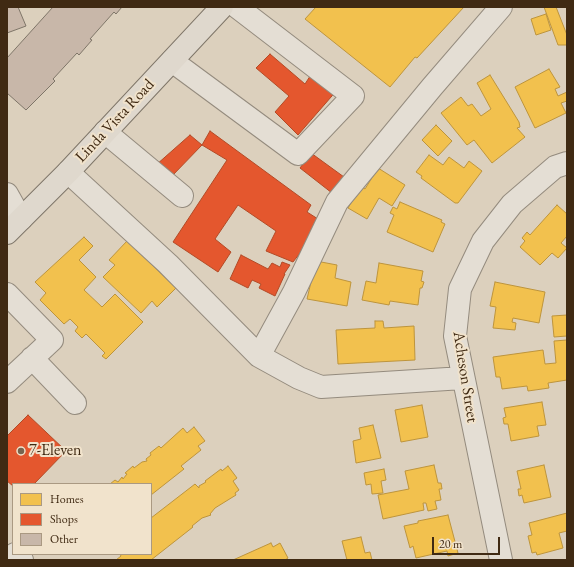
<!DOCTYPE html>
<style>
body{margin:0}
#map{position:relative;width:574px;height:567px;overflow:hidden;background:#dcd0bd;font-family:"EB Garamond",serif}
canvas{display:block}
.frame{position:absolute;inset:0;border:8px solid #402a13;pointer-events:none}
.legend{position:absolute;left:12px;top:483px;width:140px;height:72px;box-sizing:border-box;background:#f1e3cc;border:1px solid #aa9982;margin:0;padding:5px 7px;list-style:none;font-size:12px;color:#402a13}
.legend li{display:flex;align-items:center;gap:8px;height:20px}
.legend b{width:20px;border:1px solid #aa9982}
.scale{position:absolute;left:432px;top:537px;width:68px;height:18px;box-sizing:border-box;border:2px solid #402a13;border-top:0;padding-left:5px;font-size:12px;line-height:14px;white-space:nowrap;color:#402a13;-webkit-text-stroke:3px #f1e3cc;paint-order:stroke}
</style>
<div id="map">
<canvas width="574" height="567"></canvas>
<div class="frame"></div>
<ul class="legend">
<li><b style="height:11px;background:#f2c14e"></b>Homes</li>
<li><b style="height:11px;background:#e4572e"></b>Shops</li>
<li><b style="height:11px;background:#c8b7a9"></b>Other</li>
</ul>
<div class="scale">20 m</div>
</div>
<script>
const ctx = document.querySelector('canvas').getContext('2d');
ctx.lineJoin = 'round';
function fillPath(path, color) {
  ctx.fillStyle = color;
  ctx.fill(path, 'evenodd');
}
function shape(rows) {
  const path = new Path2D();
  for (const r of rows) {
    path.moveTo(r[0], r[1]);
    for (let i = 2; i < r.length; i += 2) path.lineTo(r[i], r[i + 1]);
  }
  return path;
}
function stroke(path, color, width, dash) {
  ctx.strokeStyle = color;
  ctx.lineWidth = width;
  ctx.lineCap = dash ? 'butt' : 'round';
  ctx.setLineDash(dash || []);
  ctx.stroke(path);
}
function write(font, color, halo, rows, align = 'center') {
  ctx.font = font + ' "EB Garamond",serif';
  ctx.lineWidth = 4;
  ctx.setLineDash([]);
  ctx.textBaseline = 'middle';
  ctx.strokeStyle = halo;
  ctx.fillStyle = color;
  for (const [text, x, y, turn = 0] of rows) {
    ctx.save();
    ctx.translate(x, y);
    ctx.rotate((+turn || 0) * Math.PI / 180);
    ctx.textAlign = isNaN(turn) ? turn : align;
    if (halo) ctx.strokeText(text, 0, 0);
    ctx.fillText(text, 0, 0);
    ctx.restore();
  }
}
const homes = shape([
 [316,7,464,7,417,58,415,57,390,87,305,19,316,7],
 [544,7,556,7,567,35,567,45,558,45,544,7],
 [546,14,551,30,536,35,531,19,546,14],
 [549,69,560,87,555,89,558,96,567,92,567,101,561,103,566,113,535,128,515,87,549,69],
 [490,75,519,122,520,127,517,128,525,137,492,163,474,140,467,145,441,113,461,97,468,106,472,104,481,116,491,109,477,83,490,75],
 [436,125,452,141,438,156,422,140,436,125],
 [429,155,443,165,449,157,464,168,469,161,482,171,458,203,455,203,421,178,422,176,416,172,429,155],
 [378,168,405,185,392,206,379,198,367,219,348,208,361,186,365,189,378,168],
 [400,202,442,220,441,222,445,224,433,252,387,232,394,215,390,213,393,207,397,209,400,202],
 [557,205,567,214,567,236,561,243,567,248,558,258,552,253,540,265,520,247,525,241,522,238,527,232,530,235,557,205],
 [84,237,93,246,79,260,96,277,84,290,102,307,115,294,143,322,106,359,102,356,105,353,86,334,82,338,75,331,78,327,70,319,64,324,40,300,46,293,35,282,84,237],
 [127,241,176,288,157,307,152,301,141,313,103,277,115,265,109,260,127,241],
 [316,261,337,265,335,278,351,282,347,306,307,299,316,261],
 [379,263,423,271,421,281,424,282,422,288,420,288,418,305,390,301,389,305,362,300,366,281,376,283,379,263],
 [495,282,545,292,539,323,513,318,512,322,516,323,515,330,493,328,496,307,490,306,495,282],
 [567,315,567,336,554,337,552,316,567,315],
 [375,321,383,321,384,328,414,326,415,360,338,364,336,330,375,328,375,321],
 [567,340,567,380,548,383,549,388,528,391,527,386,502,389,500,377,496,377,493,357,543,350,545,364,556,363,554,341,567,340],
 [542,402,546,425,537,426,539,436,511,441,508,424,504,424,503,418,506,417,504,408,542,402],
 [422,405,428,437,401,442,395,410,422,405],
 [373,425,381,458,356,463,353,441,361,439,359,428,373,425],
 [194,427,205,441,198,446,201,450,181,466,184,469,151,495,151,484,110,484,115,480,118,482,122,477,123,479,127,474,125,473,133,466,134,468,142,462,147,461,146,459,151,455,150,453,159,446,161,448,183,428,187,433,194,427],
 [434,465,438,483,441,483,442,489,439,489,441,500,435,501,437,509,428,511,426,503,423,503,424,510,383,519,378,495,409,489,405,471,434,465],
 [544,465,551,497,524,503,522,495,519,496,518,489,521,489,517,471,544,465],
 [228,466,237,478,233,481,239,490,235,493,236,495,215,508,210,514,211,515,202,518,192,526,193,527,151,560,116,560,121,556,120,554,151,554,151,518,195,484,199,488,199,486,206,482,205,481,221,469,222,471,228,466],
 [384,469,386,480,381,481,383,493,372,494,371,484,366,485,364,473,384,469],
 [567,513,567,531,559,533,563,548,537,555,536,552,532,553,528,536,532,535,529,523,567,513],
 [448,515,458,553,448,556,447,551,416,558,413,546,410,548,404,526,418,523,418,521,448,515],
 [361,537,365,553,370,552,372,560,347,560,342,541,361,537],
 [271,543,273,547,280,543,288,558,285,560,233,560,271,543]
]);
const shops = shape([
 [270,54,305,84,314,70,338,89,298,135,275,112,289,96,256,68,270,54],
 [210,131,311,205,307,212,318,219,304,248,293,262,266,251,276,231,238,205,215,239,231,252,218,272,173,242,227,160,202,145,210,131],
 [190,135,202,145,171,177,156,165,190,135],
 [311,153,344,177,332,193,300,168,311,153],
 [241,255,268,269,272,263,280,267,282,262,290,265,284,274,285,274,275,296,259,288,261,284,252,280,248,288,230,279,241,255],
 [28,415,66,451,34,484,13,484,13,486,7,481,7,436,28,415]
]);
const building = shape([
 [7,7,18,7,26,26,7,33,7,7],
 [53,7,122,7,116,14,114,12,90,39,92,40,79,55,77,53,53,79,55,81,26,110,7,93,7,58,53,7]
]);
const minor = shape([
 [172,61,298,154,353,96,237,7],
 [105,132,182,196],
 [68,172,168,264,259,356,299,378,321,387,463,378],
 [7,194,21,219],
 [7,294,52,340,7,382],
 [259,356,294,292,337,202,432,87,501,7],
 [32,358,75,403],
 [15,554,22,560],
 [501,560,455,336,460,289,483,241,512,204,555,167,567,163]
]);
const major = shape([
 [7,233,68,172,222,7]
]);
const markers = [
 [21,451,4,"#77644e"]
];
const streetNames = [
 ["Linda Vista Road",115,121,-47],
 ["Acheson Street",465,377,81]
];
const poiNames = [
 ["7-Eleven",29,451]
];
fillPath(homes, '#f2c14e');
stroke(homes, '#bd943c', 1);
fillPath(shops, '#e4572e');
stroke(shops, '#b34a26', 1);
fillPath(building, '#c8b7a9');
stroke(building, '#7e7568', 1);
stroke(minor, '#948b7e', 24);
stroke(major, '#7e7568', 24);
stroke(minor, '#e4ded4', 22);
stroke(major, '#dfd8cd', 22);
for (const [x, y, r, color] of markers) {
  const dot = new Path2D();
  dot.arc(x, y, r, 0, 2 * Math.PI);
  ctx.fillStyle = color;
  ctx.fill(dot);
  stroke(dot, '#f1e3cc', 1.5);
}
write('16px', '#402a13', '#f1e3cc', streetNames);
write('16px', '#402a13', '#f1e3cc', poiNames, 'left');
</script>
